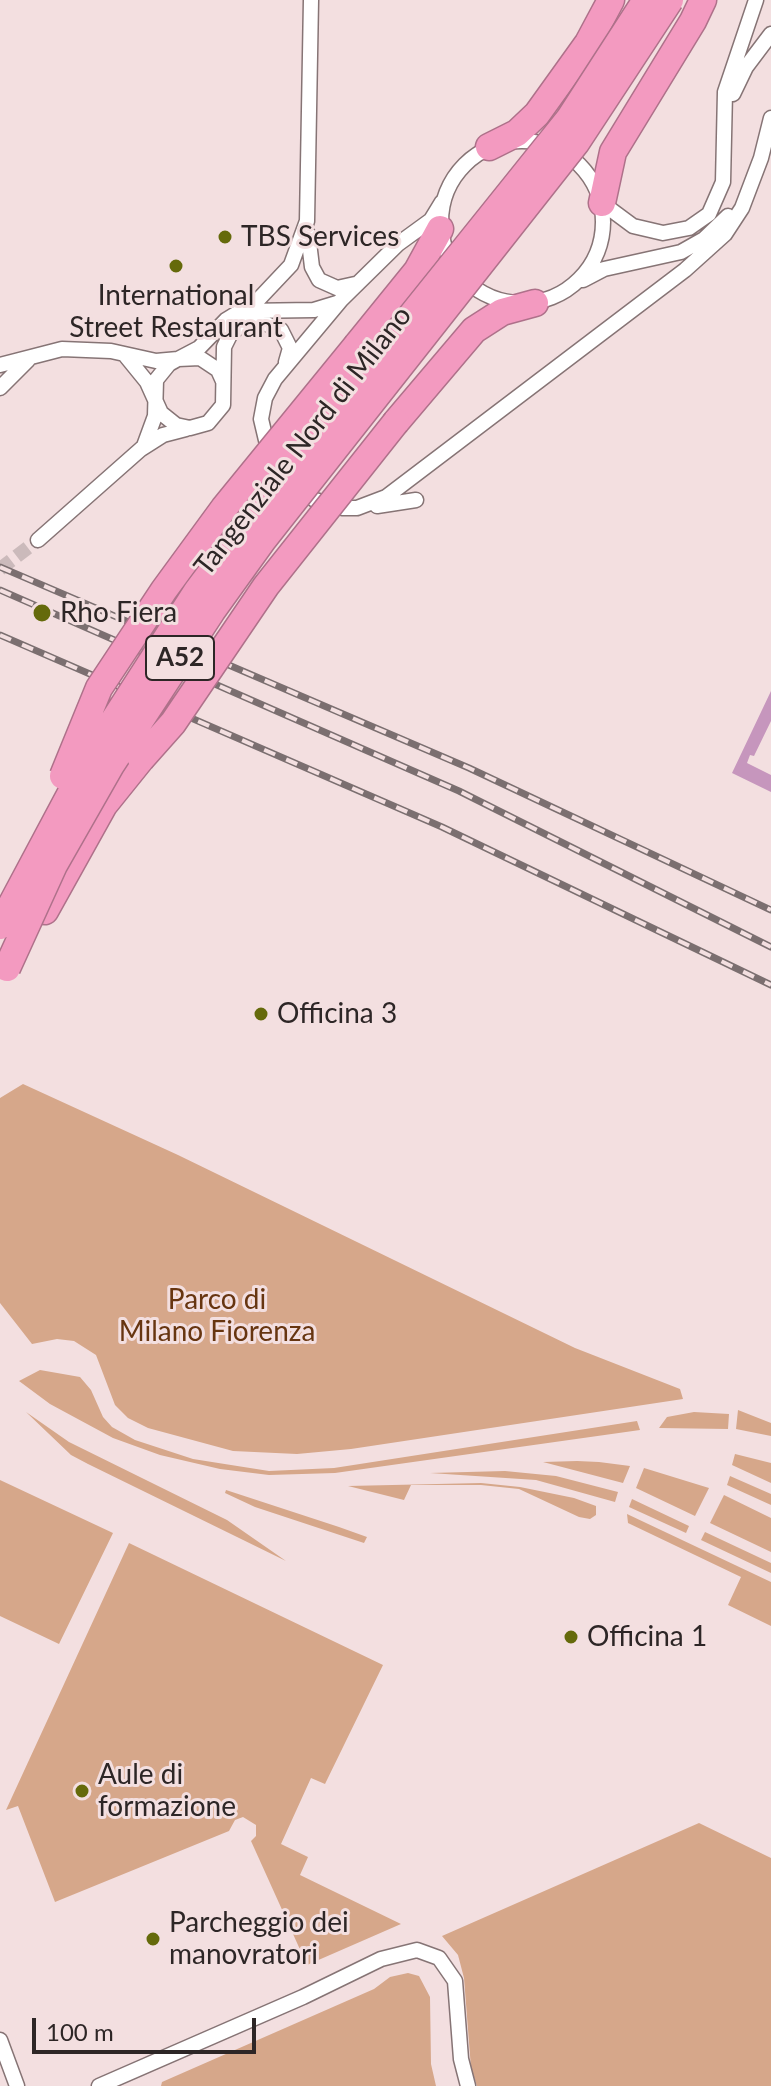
<!DOCTYPE html>
<style>
body{margin:0}
#map{position:relative;width:771px;height:2086px;overflow:hidden;background:#f3dfe0;font-family:Lato,sans-serif}
canvas{display:block}
.scale{position:absolute;left:32px;top:2018px;width:224px;height:36px;box-sizing:border-box;border:4px solid #2d2626;border-top:0;padding-left:10px;font-size:24px;line-height:28px;white-space:nowrap;color:#2d2626;-webkit-text-stroke:6px #f3dfe0;paint-order:stroke}
</style>
<div id="map">
<canvas width="771" height="2086"></canvas>
<div class="scale">100 m</div>
</div>
<script>
const ctx = document.querySelector('canvas').getContext('2d');
ctx.lineJoin = 'round';
function fillPath(path, color) {
  ctx.fillStyle = color;
  ctx.fill(path, 'evenodd');
}
function shape(rows) {
  const path = new Path2D();
  for (const r of rows) {
    if (r.length === 3) {
      path.moveTo(r[0] + r[2], r[1]);
      path.arc(r[0], r[1], r[2], 0, 2 * Math.PI);
      continue;
    }
    path.moveTo(r[0], r[1]);
    for (let i = 2; i < r.length; i += 2) path.lineTo(r[i], r[i + 1]);
  }
  return path;
}
function stroke(path, color, width, dash) {
  ctx.strokeStyle = color;
  ctx.lineWidth = width;
  ctx.lineCap = dash ? 'butt' : 'round';
  ctx.setLineDash(dash || []);
  ctx.stroke(path);
}
function write(font, color, halo, rows, align = 'center') {
  ctx.font = font + ' Lato,sans-serif';
  ctx.lineWidth = 6;
  ctx.setLineDash([]);
  ctx.textBaseline = 'middle';
  ctx.strokeStyle = halo;
  ctx.fillStyle = color;
  for (const [text, x, y, turn = 0] of rows) {
    ctx.save();
    ctx.translate(x, y);
    ctx.rotate((+turn || 0) * Math.PI / 180);
    ctx.textAlign = isNaN(turn) ? turn : align;
    if (halo) ctx.strokeText(text, 0, 0);
    ctx.fillText(text, 0, 0);
    ctx.restore();
  }
}
const green = shape([
 [23,1084,178,1155,575,1348,680,1389,683,1399,351,1449,297,1454,233,1451,148,1428,128,1418,115,1405,96,1355,74,1341,57,1339,32,1344,0,1303,0,1098],
 [40,1370,80,1377,91,1390,103,1417,112,1427,135,1440,193,1459,269,1471,334,1468,637,1421,640,1430,335,1473,269,1475,220,1469,160,1455,113,1438,50,1404,19,1381],
 [738,1410,771,1423,771,1436,736,1429],
 [26,1412,69,1442,227,1520,286,1561,88,1464,71,1455],
 [694,1412,729,1414,728,1429,659,1428,667,1417],
 [735,1454,771,1463,771,1483,732,1465],
 [577,1461,599,1462,630,1466,623,1483,543,1462],
 [644,1468,709,1488,695,1516,636,1488],
 [505,1471,556,1476,618,1492,615,1502,536,1480,430,1473],
 [730,1476,771,1494,771,1505,727,1485],
 [0,1480,113,1533,59,1644,0,1616],
 [481,1483,520,1487,574,1498,596,1506,596,1515,590,1519,579,1517,519,1489,481,1485,411,1485,404,1500,348,1486],
 [226,1490,339,1527,367,1537,364,1543,255,1507,225,1493],
 [724,1495,771,1518,771,1552,710,1523],
 [632,1499,689,1526,686,1533,629,1507],
 [627,1514,771,1582,771,1626,728,1605,741,1577,628,1523],
 [705,1532,771,1563,771,1573,701,1540],
 [129,1543,383,1665,325,1784,311,1778,281,1844,308,1857,300,1875,401,1924,307,1965,251,1841,256,1836,256,1825,243,1817,235,1820,229,1831,55,1902,18,1806,6,1810],
 [699,1823,771,1858,771,2086,477,2086,471,2068,464,1978,458,1955,442,1936],
 [408,1973,419,1976,430,1997,431,2064,436,2086,161,2086,162,2082,374,1989,390,1977]
]);
const water = shape([
 [771,691,771,721,754,756,750,755,747,763,771,775,771,792,732,773]
]);
const minorTunnel = shape([
 [0,569,38,540]
]);
const minor = shape([
 [733,94,746,67,771,34],
 [522,222,81],
 [602,203,633,226,663,233,689,228,709,214,723,182,725,92,756,0],
 [308,234,312,267,319,280,337,288,355,284],
 [583,280,604,269,681,252,704,239,728,216],
 [244,311,314,310,337,303],
 [125,355,147,382,161,413,176,425,190,428,208,423,223,405,224,347,230,335,242,324,259,321,281,330,290,348,286,362],
 [0,365,62,349,111,351,156,361,178,359,199,348,226,320,257,301,291,265,307,221,311,0],
 [0,388,28,360],
 [144,446,155,416,156,380,169,364,178,359,200,358,218,370,223,381],
 [270,457,261,419,265,398,275,379,341,300,398,244,431,220,442,202],
 [297,487,315,500,343,508,357,508,386,497,685,270,725,234,742,208,761,158,771,118],
 [377,506,416,500],
 [38,540,141,449,163,435,186,429],
 [0,2040,17,2086],
 [99,2086,303,1997,381,1959,417,1950,439,1958,455,1981,461,2059,468,2086]
]);
const motorway = shape([
 [489,147,517,133,537,114,588,43,611,0],
 [602,203,613,152,693,21,703,0],
 [357,345,417,271,440,229],
 [396,422,474,330,502,312,535,303],
 [45,911,104,805,141,759]
]);
const rail = shape([
 [0,567,469,768,771,910],
 [0,590,459,791,771,947],
 [0,635,442,827,771,985]
]);
const motorwayBridge = shape([
 [141,759,173,723,266,586,396,422],
 [63,776,99,688,164,590,224,508,357,345],
 [0,926,90,757,197,591,301,453,569,119,646,0],
 [7,968,54,865,111,765,212,611,263,540,576,143,670,0]
]);
const markers = [
 [225,237,8,"#656a0b"],
 [176,266,8,"#656a0b"],
 [42,613,10,"#656a0b"],
 [261,1014,8,"#656a0b"],
 [571,1637,8,"#656a0b"],
 [82,1791,8,"#656a0b"],
 [153,1939,8,"#656a0b"]
];
const shields = [
 [180,658,68]
];
const shieldNames = [
 ["A52",180,658]
];
const poiNames = [
 ["TBS Services",241,237],
 ["International",176,296,"center"],
 ["Street Restaurant",176,328,"center"],
 ["Rho Fiera",60,613],
 ["Officina 3",277,1014],
 ["Officina 1",587,1637],
 ["Aule di",98,1775],
 ["formazione",98,1807],
 ["Parcheggio dei",169,1923],
 ["manovratori",169,1955]
];
const streetNames = [
 ["Tangenziale Nord di Milano",303,441,-52]
];
const parkNames = [
 ["Parco di",217,1300],
 ["Milano Fiorenza",217,1332]
];
fillPath(green, '#d6a78a');
fillPath(water, '#c696bd');
stroke(minorTunnel, '#cbbabb', 14, [14, 7]);
stroke(minor, '#867475', 17);
stroke(motorway, '#ae718a', 29);
stroke(minor, '#fff', 14);
stroke(motorway, '#f39ac0', 26);
stroke(rail, '#7b6f70', 7);
stroke(rail, '#f3dfe0', 4, [12]);
stroke(motorwayBridge, '#ae718a', 29, []);
stroke(motorwayBridge, '#f39ac0', 26);
for (const [x, y, r, color] of markers) {
  const dot = new Path2D();
  dot.arc(x, y, r, 0, 2 * Math.PI);
  ctx.fillStyle = color;
  ctx.fill(dot);
  stroke(dot, '#f3dfe0', 3);
}
for (const [x, y, w] of shields) {
  const box = new Path2D();
  box.roundRect(x - w / 2, y - 22, w, 44, 6);
  ctx.fillStyle = '#f3dfe0';
  ctx.fill(box);
  stroke(box, '#2d2626', 2);
}
write('bold 26px', '#2d2626', null, shieldNames);
write('28px', '#2d2626', '#f3dfe0', poiNames, 'left');
write('28px', '#2d2626', '#f3dfe0', streetNames);
write('28px', '#673510', '#f3dfe0', parkNames);
</script>
